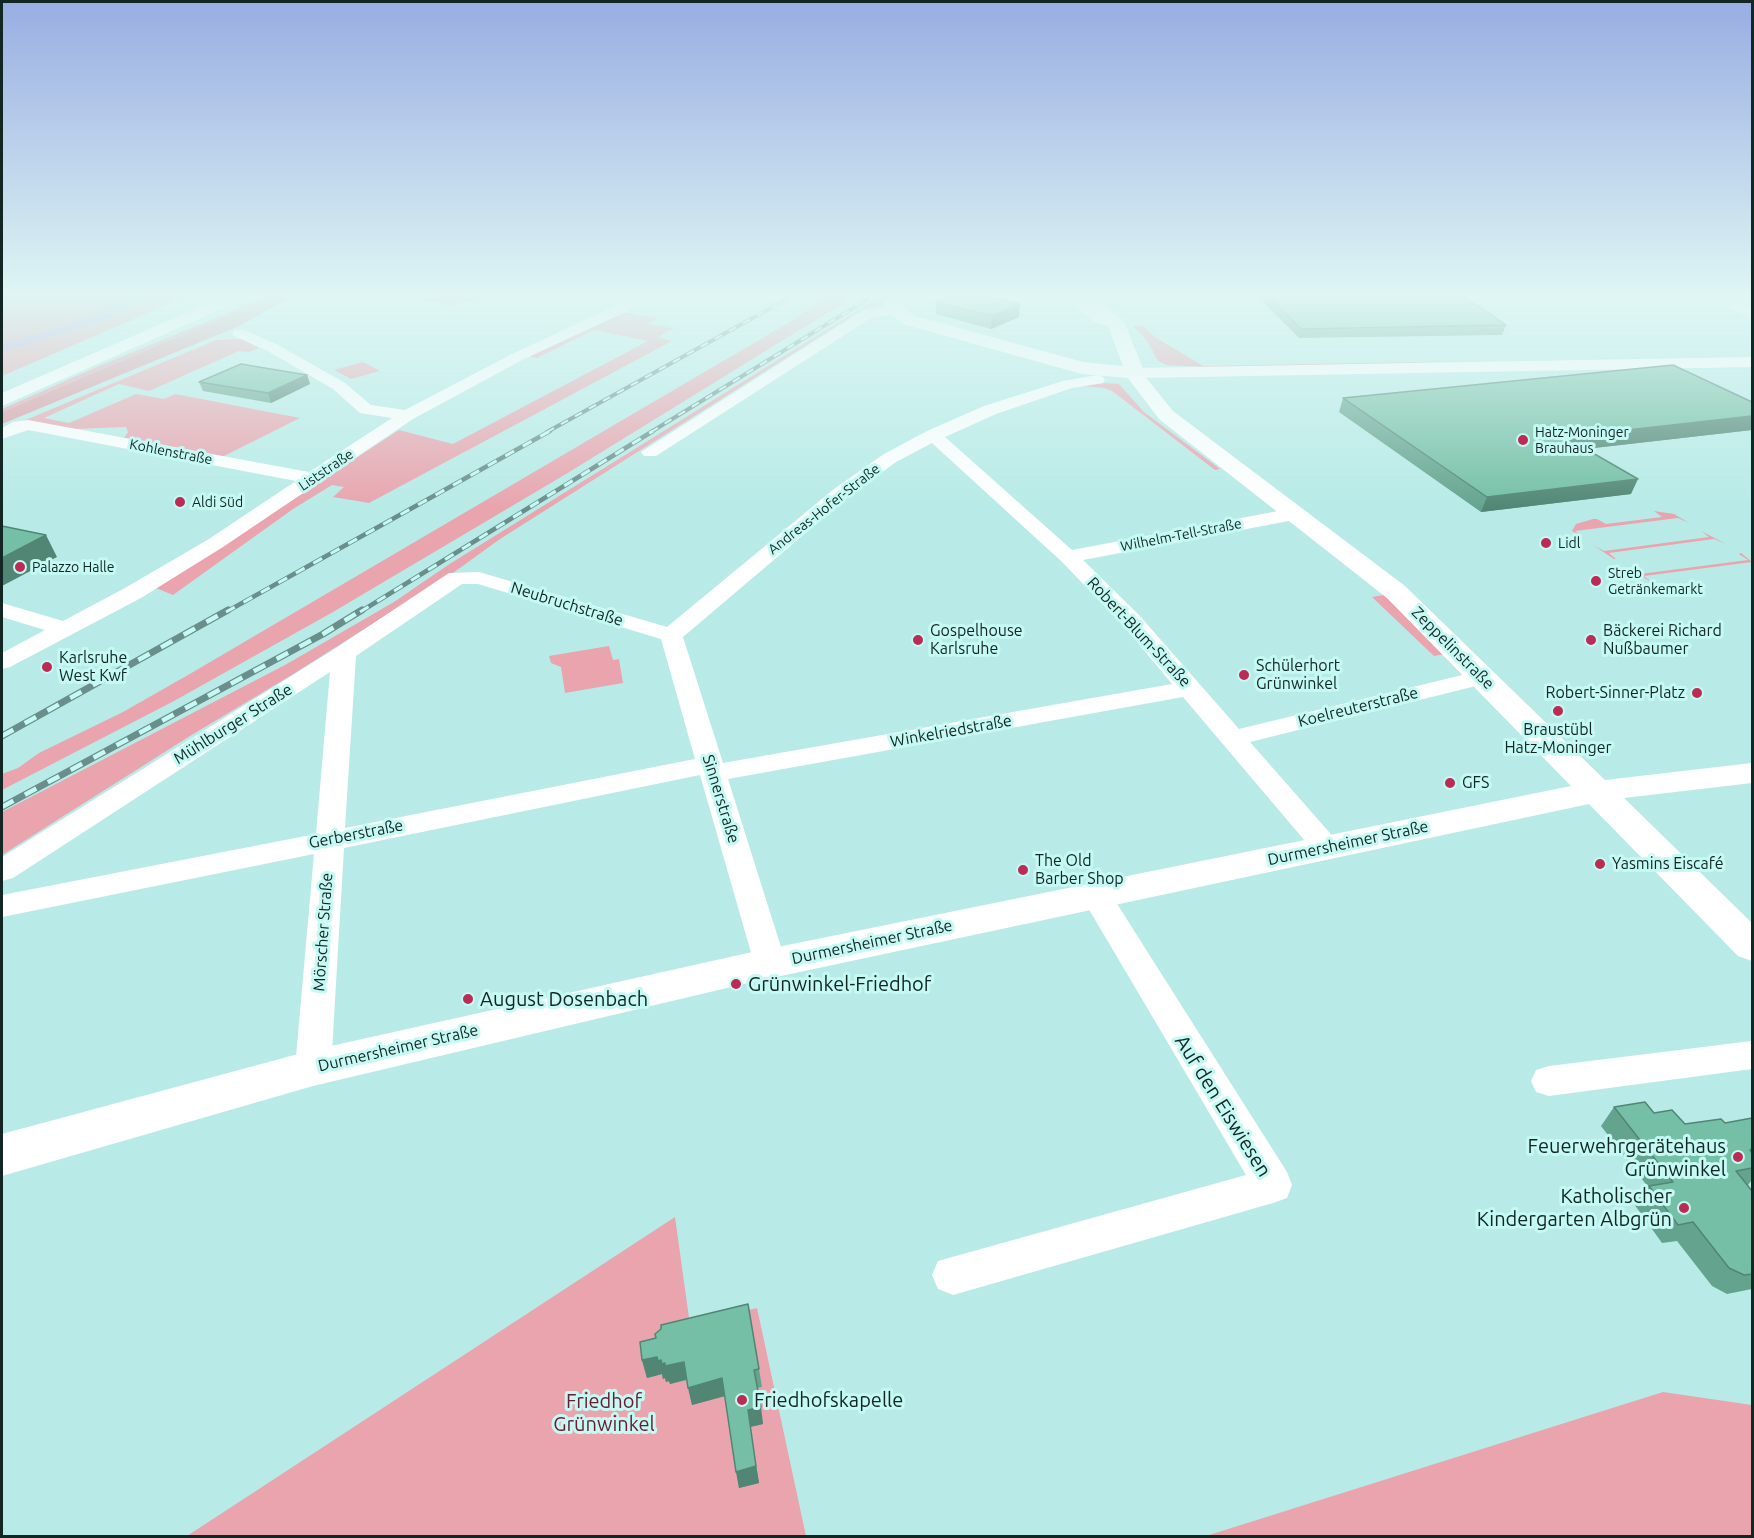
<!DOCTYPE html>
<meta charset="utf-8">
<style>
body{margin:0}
#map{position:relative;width:1754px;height:1538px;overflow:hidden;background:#b8ebe7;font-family:Ubuntu,sans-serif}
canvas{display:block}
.frame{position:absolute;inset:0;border:3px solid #122624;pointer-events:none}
</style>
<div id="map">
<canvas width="1754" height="1538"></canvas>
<div class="frame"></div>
</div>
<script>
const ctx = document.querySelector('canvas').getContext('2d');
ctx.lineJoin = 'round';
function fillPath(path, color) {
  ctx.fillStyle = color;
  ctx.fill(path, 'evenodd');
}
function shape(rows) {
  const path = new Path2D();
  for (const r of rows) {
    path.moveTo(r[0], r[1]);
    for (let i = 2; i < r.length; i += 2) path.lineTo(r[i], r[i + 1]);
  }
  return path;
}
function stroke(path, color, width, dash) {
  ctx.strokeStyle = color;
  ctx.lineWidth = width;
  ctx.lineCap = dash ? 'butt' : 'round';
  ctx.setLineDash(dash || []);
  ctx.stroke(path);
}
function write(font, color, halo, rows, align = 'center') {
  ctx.font = font + ' Ubuntu,sans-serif';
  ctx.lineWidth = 6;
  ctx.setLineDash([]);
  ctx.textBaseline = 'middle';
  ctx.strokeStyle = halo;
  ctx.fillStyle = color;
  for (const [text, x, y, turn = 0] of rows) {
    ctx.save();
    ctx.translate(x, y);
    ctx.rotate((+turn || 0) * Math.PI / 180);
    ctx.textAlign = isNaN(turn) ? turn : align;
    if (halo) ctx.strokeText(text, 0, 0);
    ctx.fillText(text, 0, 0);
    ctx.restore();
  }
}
const green = shape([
 [2,294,192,294,2,376],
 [274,294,278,294,2,412,2,409,99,366],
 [401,294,495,294,450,306],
 [829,294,858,294,566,474,333,612,174,701,2,790,2,774,18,768,39,753,123,712,188,675,793,320],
 [884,294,892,294,883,304,862,310,500,539,453,573,290,676,190,736,2,855,2,812,285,665,394,602,448,565],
 [620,312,658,318,648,324,674,328,658,337,672,341,369,503,333,497,344,487,332,485,293,509,173,595,156,588,399,430,453,444,648,341,594,330,537,358,529,356],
 [1133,326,1143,326,1155,337,1203,366,1471,361,1222,368,1167,365,1158,361,1148,342],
 [242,339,259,348,249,352,239,351,149,391,119,384,44,418,69,423,136,394,164,399,175,394,300,418,222,457,124,438,128,432,126,427,75,429,16,424,216,340],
 [363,362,380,371,351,379,334,370],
 [1106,383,1119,384,1144,412,1220,469,1215,470,1112,391,1104,388,1082,386],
 [1654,511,1674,514,1689,523,1678,518,1575,531,1583,537,1572,531,1576,524,1593,519,1597,519,1606,524,1662,517],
 [1701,531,1726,544,1714,539,1609,553,1616,559,1614,559,1593,545,1604,551,1709,537],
 [1741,553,1752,562,1644,576,1653,583,1628,568,1640,574,1748,560,1739,554],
 [1384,595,1423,631,1444,654,1434,656,1372,597],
 [609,646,613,660,619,659,623,683,565,693,561,667,551,663,549,656],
 [675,1217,690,1325,757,1308,806,1536,187,1536],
 [1663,1392,1752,1405,1752,1536,1206,1536]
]);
const forest = shape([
 [278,294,296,294,239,326,2,424,2,412]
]);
const water = shape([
 [130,294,149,294,132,306,103,321,2,352,2,344,66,325,94,314]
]);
const minor = shape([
 [640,294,663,294,661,297,636,303,632,309,522,360,413,419,223,547,141,598,10,667,2,669,2,653,45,630,2,617,2,603,63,621,125,588,209,539,296,481,28,430,2,439,2,428,13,422,28,420,309,472,392,418,360,413,333,389,268,351,234,336,232,333,234,330,244,330,278,345,345,383,371,405,405,410,512,354,622,303,626,297,640,294],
 [1064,294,1079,294,1102,315,1121,321,1123,324,1116,328,1092,321,1064,294],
 [1704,294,1721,294,1752,310,1752,319,1704,294],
 [893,306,898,307,900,310,898,313,871,318,656,456,644,456,641,452,862,311,893,306],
 [1752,357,1752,367,1135,378,1127,373,1135,368,1752,357],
 [1097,375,1103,377,1105,380,1103,383,1072,388,996,414,945,437,1072,550,1294,508,1301,510,1304,514,1301,518,1294,520,1083,560,1139,615,1239,729,1483,670,1492,672,1495,677,1492,682,1250,742,1336,840,1341,847,1336,854,1326,857,1316,854,1183,697,728,779,786,963,782,972,770,975,758,972,754,963,700,775,344,848,331,1068,326,1078,313,1083,300,1078,295,1068,314,854,2,917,2,895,316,834,330,672,13,878,2,881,2,857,336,648,449,573,479,572,667,627,834,489,884,454,927,431,984,406,1063,381,1097,375],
 [932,443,1061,561,1123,625,1172,684,723,763,683,637,848,497,896,462,932,443],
 [462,584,478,584,661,639,695,759,345,828,356,656,462,584],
 [1096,885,1107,888,1287,1172,1292,1185,1287,1198,1273,1203,953,1295,938,1289,932,1275,938,1261,1246,1175,1081,896,1085,888,1096,885],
 [1752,1041,1752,1069,1549,1096,1536,1092,1531,1081,1536,1070,1549,1066,1752,1041]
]);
const tertiary = shape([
 [894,294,911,294,901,306,915,316,1083,362,1123,366,1108,326,1079,294,1096,294,1125,324,1147,379,1173,411,1405,586,1605,780,1752,763,1752,783,1624,798,1752,923,1752,961,1738,956,1589,804,748,983,313,1086,2,1176,2,1134,313,1050,748,953,1571,786,1387,598,1159,419,1128,378,1082,374,903,324,885,310,884,305,894,294]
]);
const trunk = shape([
 [230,294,251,294,249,297,2,406,2,393,230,294]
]);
const railFar2 = shape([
 [547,432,796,294],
 [651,432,876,294]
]);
const railFar1 = shape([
 [226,612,550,431],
 [360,612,653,431]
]);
const rail = shape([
 [2,736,228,610],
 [2,807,323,634,362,610]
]);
const wall = shape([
 [1255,294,1461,294,1506,325,1502,335,1299,338],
 [936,302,1019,317,991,329,936,314],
 [307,375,310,384,271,403,203,391,199,382],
 [1343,398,1752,402,1752,430,1585,449,1631,494,1481,512,1339,412],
 [1614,1107,1654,1113,1685,1124,1725,1123,1752,1118,1752,1180,1748,1185,1752,1191,1752,1289,1727,1294,1712,1286,1677,1241,1662,1243,1634,1204,1648,1187,1601,1126],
 [642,1360,759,1369,762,1387,757,1388,763,1424,750,1427,759,1483,739,1488,725,1396,692,1405,687,1380,670,1384,669,1381,666,1382,665,1378,663,1379,662,1374,647,1378]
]);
const shadedWall = shape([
 [1020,304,1019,317,991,329,992,316],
 [307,375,310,384,271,403,268,393],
 [1752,416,1752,430,1559,452,1565,437],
 [1638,479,1631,494,1481,512,1487,497],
 [46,535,57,557,2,586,2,558],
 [657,1357,665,1363,684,1362,688,1379,670,1384,669,1381,666,1382,665,1378,663,1379,662,1374,647,1378,642,1360],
 [722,1378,725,1396,692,1405,688,1388],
 [761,1407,763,1424,750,1427,759,1483,739,1488,736,1472,748,1410]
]);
const building = shape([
 [956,294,977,294,1020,304,992,316,936,302,956,294],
 [1266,294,1461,294,1506,325,1301,329,1266,294],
 [241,364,307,375,268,393,199,382,241,364],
 [1673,365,1752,402,1752,416,1565,437,1638,479,1487,497,1343,398,1673,365],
 [2,526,46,535,2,558,2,526],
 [1645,1102,1654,1113,1672,1110,1685,1124,1721,1119,1725,1123,1752,1118,1752,1149,1750,1150,1752,1153,1752,1168,1736,1171,1752,1191,1752,1274,1744,1275,1729,1268,1693,1222,1678,1225,1649,1186,1673,1182,1614,1107,1645,1102],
 [748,1304,759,1369,754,1370,761,1407,748,1410,756,1466,736,1472,722,1378,688,1388,684,1362,665,1366,665,1363,662,1364,661,1360,658,1361,657,1357,642,1360,640,1342,656,1338,655,1334,661,1329,661,1325,748,1304]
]);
const markers = [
 [1523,440,6,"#bb2b54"],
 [180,502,6,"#bb2b54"],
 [1546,543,6,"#bb2b54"],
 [20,567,6,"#bb2b54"],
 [1596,581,6,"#bb2b54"],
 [918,640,6,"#bb2b54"],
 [1591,640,6,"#bb2b54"],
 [47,667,6,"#bb2b54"],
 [1244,675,6,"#bb2b54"],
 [1697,693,6,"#bb2b54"],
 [1558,711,6,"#bb2b54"],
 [1450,783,6,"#bb2b54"],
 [1600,864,6,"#bb2b54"],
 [1023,870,6,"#bb2b54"],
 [736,984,6,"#bb2b54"],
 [468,999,6,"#bb2b54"],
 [1738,1157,6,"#bb2b54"],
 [1684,1208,6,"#bb2b54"],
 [742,1400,6,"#bb2b54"]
];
const farPoinames = [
 ["Hatz-Moninger",1535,432],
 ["Brauhaus",1535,448],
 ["Aldi Süd",192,502],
 ["Lidl",1558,543],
 ["Palazzo Halle",32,567],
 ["Streb",1608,573],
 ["Getränkemarkt",1608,589]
];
const farStreetnames = [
 ["Kohlenstraße",171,452,11],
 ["Liststraße",326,470,-34],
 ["Andreas-Hofer-Straße",824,509,-38],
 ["Wilhelm-Tell-Straße",1181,535,-11]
];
const streetNames = [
 ["Neubruchstraße",567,604,17],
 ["Robert-Blum-Straße",1139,632,47],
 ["Zeppelinstraße",1453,648,45],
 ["Koelreuterstraße",1358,707,-14],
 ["Mühlburger Straße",233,724,-32],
 ["Winkelriedstraße",951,731,-10],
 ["Sinnerstraße",721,799,73],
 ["Gerberstraße",356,834,-11],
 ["Durmersheimer Straße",1348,843,-12],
 ["Mörscher Straße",323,932,-86],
 ["Durmersheimer Straße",872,942,-12],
 ["Durmersheimer Straße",398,1048,-13]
];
const poiNames = [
 ["Gospelhouse",930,631],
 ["Karlsruhe",930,649],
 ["Bäckerei Richard",1603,631],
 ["Nußbaumer",1603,649],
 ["Karlsruhe",59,658],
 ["West Kwf",59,676],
 ["Schülerhort",1256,666],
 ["Grünwinkel",1256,684],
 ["Robert-Sinner-Platz",1685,693,"right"],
 ["Braustübl",1558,730,"center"],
 ["Hatz-Moninger",1558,748,"center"],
 ["GFS",1462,783],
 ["The Old",1035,861],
 ["Barber Shop",1035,879],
 ["Yasmins Eiscafé",1612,864]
];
const nearPoinames = [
 ["Grünwinkel-Friedhof",748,984],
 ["August Dosenbach",480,999],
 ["Feuerwehrgerätehaus",1726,1146,"right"],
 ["Grünwinkel",1726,1169,"right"],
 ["Katholischer",1672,1196,"right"],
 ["Kindergarten Albgrün",1672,1219,"right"],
 ["Friedhofskapelle",754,1400]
];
const nearStreetnames = [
 ["Auf den Eiswiesen",1223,1106,58]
];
const nearParknames = [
 ["Friedhof",604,1401],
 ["Grünwinkel",604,1424]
];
fillPath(green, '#e9a4ae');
fillPath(forest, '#dc96a0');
fillPath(water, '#c1a3da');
fillPath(minor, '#fff');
fillPath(tertiary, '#fff');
fillPath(trunk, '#fff');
stroke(railFar2, '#698e8b', 4);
stroke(railFar1, '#698e8b', 4.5);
stroke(rail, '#698e8b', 7);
stroke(railFar2, '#c5f9f4', 2, [8]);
stroke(railFar1, '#c5f9f4', 3, [10]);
stroke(rail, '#c5f9f4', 4.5, [13]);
fillPath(wall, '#64a48e');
fillPath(shadedWall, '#518674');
fillPath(building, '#74bfa5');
stroke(building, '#518674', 1.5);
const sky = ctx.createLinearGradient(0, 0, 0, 509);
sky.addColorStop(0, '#98ade2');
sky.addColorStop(0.58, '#dff6f4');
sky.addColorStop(1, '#dff6f400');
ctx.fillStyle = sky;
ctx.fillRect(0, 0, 1754, 509);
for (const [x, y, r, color] of markers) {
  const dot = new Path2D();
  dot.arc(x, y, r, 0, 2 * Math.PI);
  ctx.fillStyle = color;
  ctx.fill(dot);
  stroke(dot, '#c5f9f4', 2);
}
write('14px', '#122624', '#c5f9f4', farPoinames, 'left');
write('14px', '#122624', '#c5f9f4', farStreetnames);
write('16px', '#122624', '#c5f9f4', streetNames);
write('16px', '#122624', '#c5f9f4', poiNames, 'left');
write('20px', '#122624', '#c5f9f4', nearPoinames, 'left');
write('20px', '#122624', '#c5f9f4', nearStreetnames);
write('20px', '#6b1a2f', '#c5f9f4', nearParknames);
</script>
